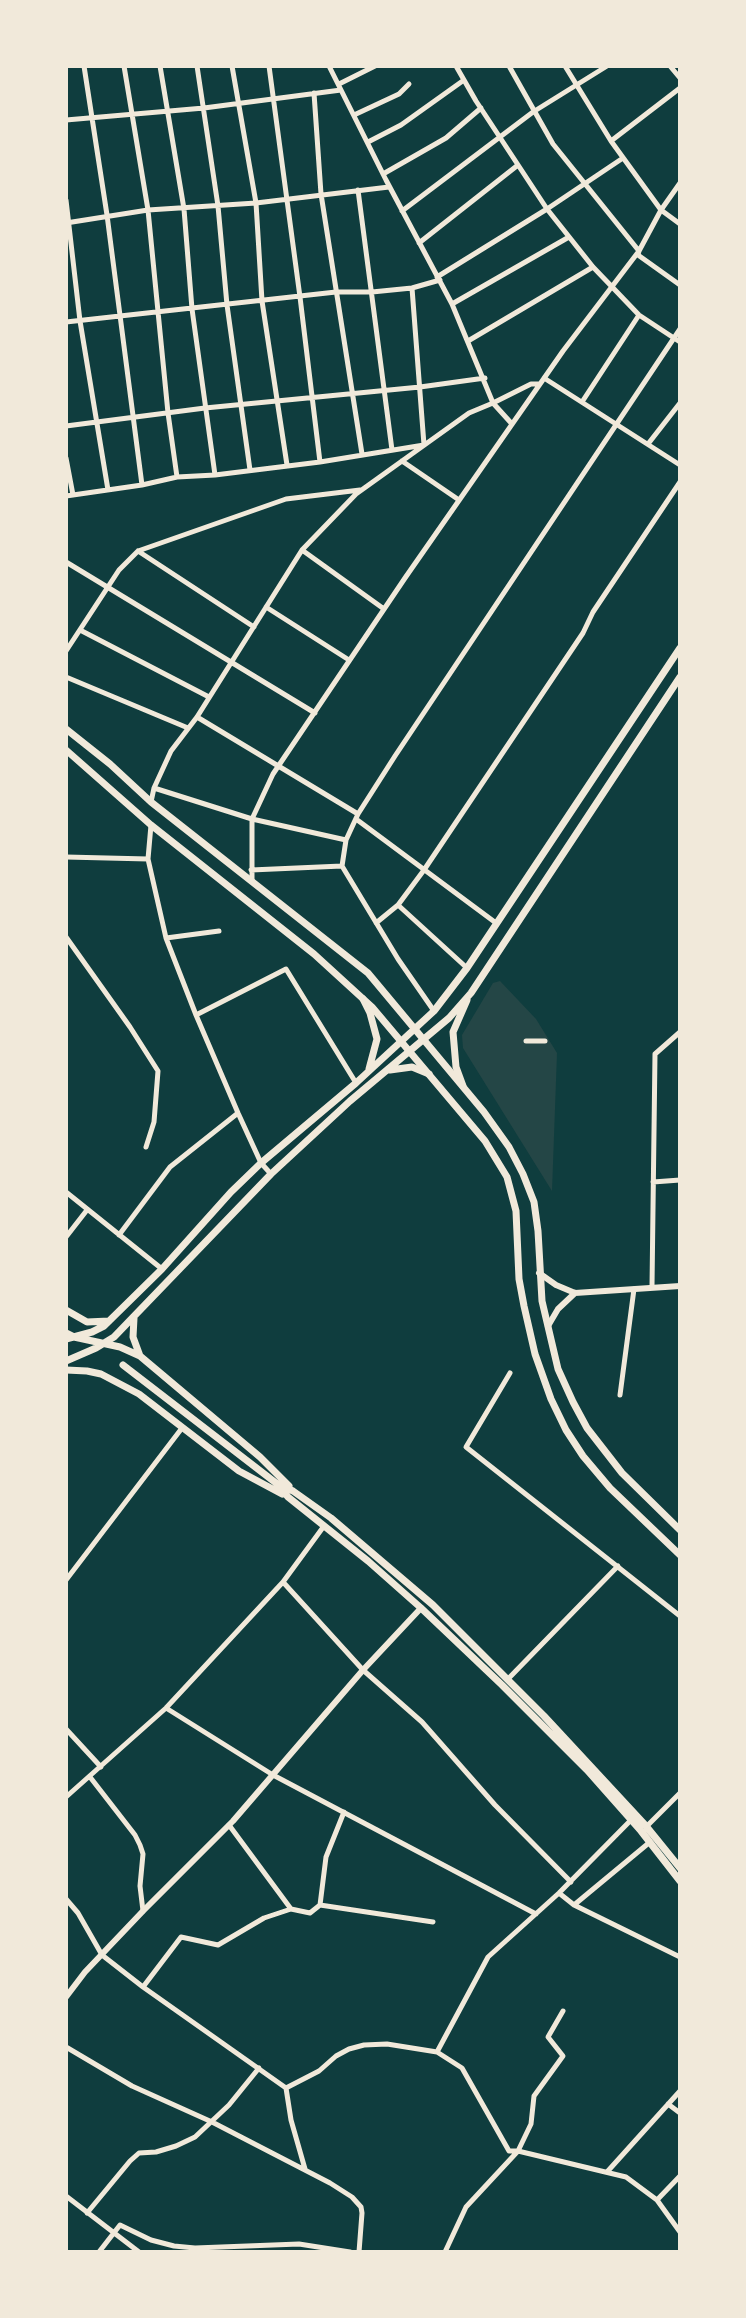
<!DOCTYPE html>
<style>
body{margin:0}
#map{position:relative;width:746px;height:2318px;overflow:hidden;background:#0f3d3e;font-family:Signika,sans-serif}
canvas{display:block}
.frame{position:absolute;inset:0;border:68px solid #f1e9da;pointer-events:none}
</style>
<div id="map">
<canvas width="746" height="2318"></canvas>
<div class="frame"></div>
</div>
<script>
const ctx = document.querySelector('canvas').getContext('2d');
ctx.lineJoin = 'round';
function fillPath(path, color) {
  ctx.fillStyle = color;
  ctx.fill(path, 'evenodd');
}
function shape(rows) {
  const path = new Path2D();
  for (const r of rows) {
    path.moveTo(r[0], r[1]);
    for (let i = 2; i < r.length; i += 2) path.lineTo(r[i], r[i + 1]);
  }
  return path;
}
function stroke(path, color, width, dash) {
  ctx.strokeStyle = color;
  ctx.lineWidth = width;
  ctx.lineCap = dash ? 'butt' : 'round';
  ctx.setLineDash(dash || []);
  ctx.stroke(path);
}
const green = shape([
 [500,981,536,1019,557,1053,552,1191,463,1048,462,1035,493,983]
]);
const minor = shape([
 [84,66,107,215,142,485],
 [124,66,148,210,168,413,177,477],
 [160,66,184,209,192,309,215,475],
 [197,66,218,206,227,305,250,470],
 [232,66,256,203,262,301,287,465],
 [269,66,300,297,320,462],
 [329,66,386,180,452,304,493,403,512,424],
 [456,66,476,101,547,209,593,267,639,315,680,342],
 [509,66,553,144,639,251,638,255,680,285],
 [565,66,611,141,661,210,680,224],
 [670,66,680,78],
 [339,84,375,66],
 [314,93,321,194,362,454],
 [354,115,399,94,409,84],
 [66,120,204,108,341,90],
 [611,141,680,88],
 [368,142,401,125,464,80],
 [383,174,446,138,481,108],
 [358,190,392,450],
 [66,200,80,321,108,490],
 [402,211,533,112,607,66],
 [66,223,148,210,256,203,389,187],
 [419,243,518,165],
 [437,277,547,209,623,158],
 [452,304,569,237],
 [66,322,336,292,372,292,412,288,440,280],
 [468,341,593,267],
 [544,378,680,465],
 [582,402,639,315],
 [66,426,205,408,420,387,485,378],
 [648,444,680,403],
 [66,458,73,495],
 [402,461,459,500],
 [66,496,142,485,177,477,215,475,320,462,424,445,412,288],
 [302,550,384,609],
 [138,551,254,627],
 [66,562,315,713],
 [266,607,349,660],
 [80,630,209,697],
 [66,651,119,570,138,551,286,499,360,490],
 [66,677,188,728],
 [197,717,358,814],
 [154,788,252,819,346,840],
 [151,802,154,788,171,751,197,717,302,550,356,494,469,413,493,403,531,384,539,384],
 [356,819,496,923],
 [151,825,148,859,166,938,196,1015,238,1113,261,1163,271,1174],
 [66,857,148,859],
 [251,870,342,866],
 [252,880,252,819,273,774,405,578,563,351,639,251,661,210,680,183],
 [398,905,467,968],
 [376,923,398,905,424,870,583,633,593,612,680,482],
 [66,937,130,1027,158,1071,154,1122,146,1147],
 [166,938,219,931],
 [434,1011,398,959,342,866,346,840,358,814,395,756,680,329],
 [196,1015,286,969,356,1083],
 [526,1041,545,1041],
 [653,1182,680,1180],
 [66,1192,162,1269],
 [119,1235,170,1167,238,1113],
 [66,1237,87,1210],
 [652,1286,655,1054,680,1032],
 [510,1373,466,1447,680,1616],
 [620,1395,634,1289],
 [66,1580,182,1428],
 [283,1582,363,1670,422,1722,495,1805,571,1882],
 [508,1679,618,1566],
 [166,1708,273,1775,536,1914],
 [66,1729,101,1767],
 [90,1777,135,1835,140,1845,143,1854,140,1886,143,1911],
 [66,1797,166,1708,283,1582,324,1526],
 [229,1825,291,1909],
 [647,1826,680,1793],
 [559,1893,574,1905,680,1957],
 [66,1899,78,1913,102,1955,143,1987,286,2088,291,2120,305,2169],
 [320,1905,326,1857,344,1812],
 [574,1905,650,1842],
 [143,1987,181,1937,218,1945,264,1918,291,1909,310,1913,320,1905,433,1922],
 [66,2047,132,2086,212,2122,330,2183,352,2197,361,2207,362,2213,359,2252],
 [437,2052,488,1957,559,1893,631,1820],
 [286,2088,319,2071,336,2056,349,2049,364,2045,387,2044,437,2052,462,2068,509,2151,518,2151,531,2124,534,2096,563,2056,548,2037,563,2011],
 [668,2104,680,2113],
 [607,2172,680,2091],
 [66,2196,139,2252],
 [657,2200,680,2176],
 [87,2213,130,2161,139,2153,156,2152,176,2146,195,2137,229,2105,259,2068],
 [99,2252,120,2225,151,2240,174,2246,195,2248,299,2244,350,2252],
 [445,2252,466,2207,518,2151,626,2177,657,2200,680,2232]
]);
const tertiary = shape([
 [539,1273,556,1285,575,1293,680,1286],
 [548,1326,558,1309,575,1293],
 [66,1997,85,1972,143,1911,233,1821,363,1670,421,1608]
]);
const secondary = shape([
 [66,729,110,764,151,802,368,973,484,1112,509,1147,523,1174,534,1202,538,1231,542,1301,558,1369,573,1402,587,1428,622,1473,680,1530],
 [66,750,151,825,314,954,372,1007,485,1141,507,1177,516,1211,519,1279,524,1306,535,1354,551,1399,566,1430,583,1456,610,1488,680,1555]
]);
const primary = shape([
 [363,999,370,1013,377,1039,369,1069],
 [390,1070,412,1067,429,1074],
 [463,1086,456,1067,453,1032,467,1000],
 [66,1310,87,1322,109,1321],
 [134,1318,133,1337,140,1356],
 [66,1333,74,1337,120,1347,140,1356,260,1457,289,1486],
 [66,1339,92,1332,104,1326,162,1269,231,1192,261,1163,356,1083,434,1011,467,968,680,648],
 [66,1361,96,1348,114,1337,271,1174,350,1101,449,1018,471,993,680,677],
 [123,1365,276,1483,288,1497,368,1561,421,1608,502,1685,587,1770,641,1831,680,1881],
 [66,1370,87,1371,101,1374,139,1394,239,1471,282,1494],
 [278,1484,293,1491,331,1518,433,1605,544,1716,646,1826,680,1868]
]);
fillPath(green, '#244646');
stroke(minor, '#f1e9da', 5);
stroke(tertiary, '#f1e9da', 6);
stroke(secondary, '#f1e9da', 7);
stroke(primary, '#f1e9da', 7);
</script>
